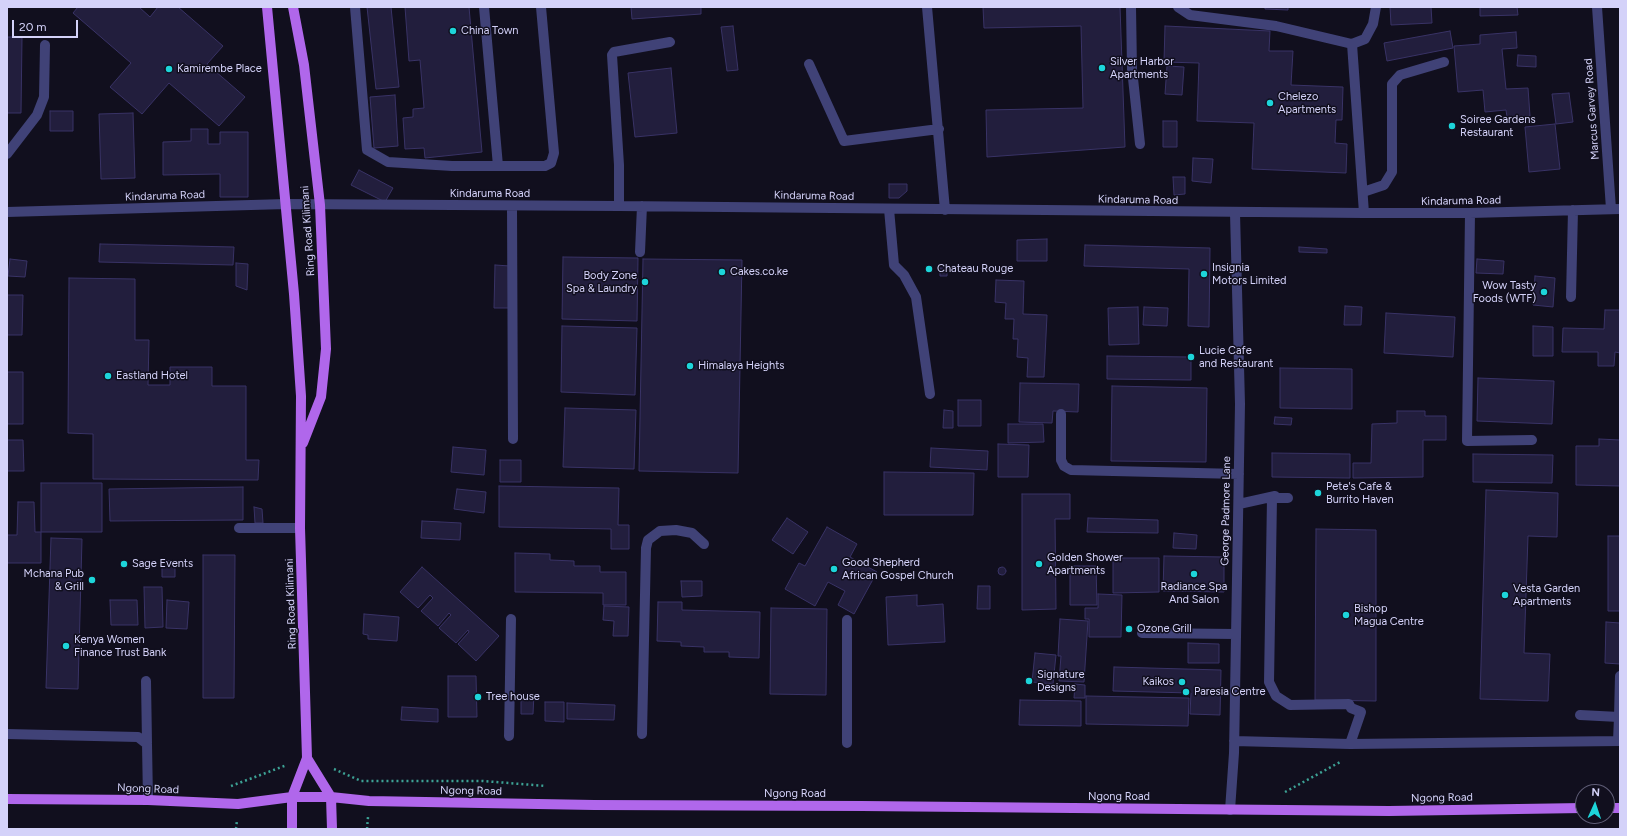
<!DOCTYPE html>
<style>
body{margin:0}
#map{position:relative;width:1627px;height:836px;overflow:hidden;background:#110f1e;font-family:Figtree,sans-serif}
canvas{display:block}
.frame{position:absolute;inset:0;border:8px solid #d4d2f9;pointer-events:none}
.north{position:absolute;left:1575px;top:784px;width:40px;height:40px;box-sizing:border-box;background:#110f1e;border:1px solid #5f5d76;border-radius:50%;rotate:3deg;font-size:11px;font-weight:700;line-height:16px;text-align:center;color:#d4d2f9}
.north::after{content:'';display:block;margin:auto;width:14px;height:18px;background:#1dd5da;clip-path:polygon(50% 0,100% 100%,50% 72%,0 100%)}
.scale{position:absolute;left:12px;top:20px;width:66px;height:18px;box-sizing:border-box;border:2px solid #d4d2f9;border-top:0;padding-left:5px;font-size:12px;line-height:14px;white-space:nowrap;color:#d4d2f9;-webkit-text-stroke:3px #110f1e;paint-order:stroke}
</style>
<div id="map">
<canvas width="1627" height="836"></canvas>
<div class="frame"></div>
<div class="north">N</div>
<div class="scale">20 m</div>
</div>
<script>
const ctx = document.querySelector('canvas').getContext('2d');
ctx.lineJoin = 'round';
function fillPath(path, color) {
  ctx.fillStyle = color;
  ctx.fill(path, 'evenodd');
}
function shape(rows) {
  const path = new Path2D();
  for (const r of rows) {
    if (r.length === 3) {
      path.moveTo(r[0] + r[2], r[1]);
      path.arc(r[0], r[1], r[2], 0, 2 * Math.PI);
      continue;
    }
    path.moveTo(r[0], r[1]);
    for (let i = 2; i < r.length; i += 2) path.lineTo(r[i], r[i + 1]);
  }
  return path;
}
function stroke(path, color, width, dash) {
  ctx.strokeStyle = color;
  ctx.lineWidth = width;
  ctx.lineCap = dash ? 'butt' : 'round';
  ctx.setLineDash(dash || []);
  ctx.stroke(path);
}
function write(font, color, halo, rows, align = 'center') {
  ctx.font = font + ' Figtree,sans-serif';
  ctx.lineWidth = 3;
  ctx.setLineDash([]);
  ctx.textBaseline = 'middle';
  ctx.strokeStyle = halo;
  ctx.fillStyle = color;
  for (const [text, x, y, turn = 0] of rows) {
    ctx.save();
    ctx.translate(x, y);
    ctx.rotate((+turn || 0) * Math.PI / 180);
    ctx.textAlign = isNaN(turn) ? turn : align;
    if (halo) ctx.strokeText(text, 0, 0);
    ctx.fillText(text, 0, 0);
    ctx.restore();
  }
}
const building = shape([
 [78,7,139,7,150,17,158,7,178,7,223,46,207,64,245,97,219,126,169,83,142,114,110,87,131,63,73,13,78,7],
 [367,7,391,7,399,87,376,89,367,7],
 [405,7,469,7,482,152,425,158,424,148,405,149,403,118,413,117,413,109,424,108,420,60,409,61,405,7],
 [631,7,701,7,701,14,632,19,631,7],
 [983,7,1120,7,1125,147,987,157,986,110,1083,108,1081,26,984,28,983,7],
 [1265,7,1288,7,1288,10,1265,9,1265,7],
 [1390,7,1431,7,1432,23,1391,25,1390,7],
 [1480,7,1517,7,1518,15,1480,16,1480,7],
 [733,26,738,70,727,71,721,27,733,26],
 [1165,26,1270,31,1269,51,1293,51,1291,85,1343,87,1342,120,1336,120,1335,143,1347,144,1346,173,1252,169,1254,123,1197,121,1199,63,1164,62,1165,26],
 [1450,31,1453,48,1387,61,1384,43,1450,31],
 [1516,32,1517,48,1502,49,1506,89,1528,88,1530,116,1507,117,1506,110,1485,112,1483,90,1458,92,1454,46,1480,44,1480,35,1516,32],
 [7,37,22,37,21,113,7,113,7,37],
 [1518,55,1536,56,1536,67,1517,66,1518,55],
 [1167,66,1184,67,1182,95,1165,94,1167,66],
 [671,68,677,133,635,137,628,73,671,68],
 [1569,93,1573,122,1556,124,1552,94,1569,93],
 [395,95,398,146,374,148,370,97,395,95],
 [50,111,73,111,73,131,50,131,50,111],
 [133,113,135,178,101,179,99,114,133,113],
 [1163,121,1177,121,1177,147,1163,147,1163,121],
 [1555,124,1560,169,1529,172,1525,127,1555,124],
 [191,129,208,129,208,144,220,144,220,132,248,132,248,197,220,197,220,174,163,175,163,142,191,141,191,129],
 [1193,158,1213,159,1211,183,1192,181,1193,158],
 [359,170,393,188,385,202,351,185,359,170],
 [1173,177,1185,177,1185,194,1174,195,1173,177],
 [889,184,907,184,907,191,899,198,889,198,889,184],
 [1047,239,1047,261,1017,261,1017,240,1047,239],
 [100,244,234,247,233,265,99,262,100,244],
 [1085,245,1210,248,1209,327,1188,326,1189,269,1084,266,1085,245],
 [1299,247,1327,249,1327,253,1299,252,1299,247],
 [563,257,638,258,637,321,562,319,563,257],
 [10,259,27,261,25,277,8,276,10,259],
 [643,259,742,260,738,473,639,471,643,259],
 [1477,259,1504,261,1503,274,1476,273,1477,259],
 [236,263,248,264,247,290,236,286,236,263],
 [495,265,510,266,509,308,494,308,495,265],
 [940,268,947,268,947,276,940,276,940,268],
 [1535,276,1555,278,1553,307,1533,305,1535,276],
 [69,278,135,279,135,340,149,340,148,385,170,385,170,367,212,367,212,386,246,386,246,460,259,460,258,480,93,479,93,434,68,433,69,278],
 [996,280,1024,281,1023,314,1047,315,1044,377,1027,377,1028,358,1017,357,1018,339,1013,339,1014,319,1005,319,1006,303,995,302,996,280],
 [7,295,23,295,22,335,7,335,7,295],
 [1345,306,1362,307,1361,325,1344,325,1345,306],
 [1138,307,1139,344,1109,345,1108,308,1138,307],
 [1144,307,1168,308,1167,326,1143,325,1144,307],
 [1605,310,1620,310,1620,353,1615,352,1614,366,1598,366,1598,352,1562,352,1563,328,1604,329,1605,310],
 [1386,313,1455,317,1453,357,1384,353,1386,313],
 [562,326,637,328,635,395,561,392,562,326],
 [1533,326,1553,327,1553,356,1533,356,1533,326],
 [1107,356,1191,357,1191,380,1107,379,1107,356],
 [1280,368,1352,369,1352,409,1280,408,1280,368],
 [7,372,23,372,23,424,7,424,7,372],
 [1478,378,1554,381,1552,424,1477,421,1478,378],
 [1020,383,1079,384,1078,412,1053,411,1052,423,1019,422,1020,383],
 [1112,386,1207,388,1206,462,1111,461,1112,386],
 [958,400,981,400,981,426,958,426,958,400],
 [565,408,636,410,634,469,563,467,565,408],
 [944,410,953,411,953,428,943,428,944,410],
 [1397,411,1425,411,1425,416,1446,416,1446,440,1423,440,1423,477,1353,478,1353,463,1371,463,1372,424,1397,423,1397,411],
 [1275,417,1292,418,1291,425,1274,424,1275,417],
 [1008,424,1043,424,1044,442,1008,443,1008,424],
 [1599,439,1620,440,1620,486,1576,485,1576,446,1599,446,1599,439],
 [7,440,23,440,24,471,7,471,7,440],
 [998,444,1029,445,1028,477,998,477,998,444],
 [453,447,486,450,484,475,451,472,453,447],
 [931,448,988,451,987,470,930,467,931,448],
 [1272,453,1350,454,1350,478,1272,477,1272,453],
 [1473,454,1553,455,1552,483,1473,482,1473,454],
 [500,460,521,460,521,482,500,482,500,460],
 [884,472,974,473,973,515,884,515,884,472],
 [41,483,102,483,102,532,41,532,41,483],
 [499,486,619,488,618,525,629,525,629,549,611,549,611,529,499,527,499,486],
 [243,487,243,520,110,521,109,489,243,487],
 [457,489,486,492,484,513,454,509,457,489],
 [1486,490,1558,493,1557,537,1528,536,1524,653,1550,654,1548,701,1480,699,1486,490],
 [1022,494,1070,494,1070,519,1055,519,1056,609,1022,610,1022,494],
 [18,502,34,502,35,532,41,532,41,563,7,563,7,535,17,535,18,502],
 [254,507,262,509,263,523,255,523,254,507],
 [787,518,808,532,793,554,772,540,787,518],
 [1088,518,1158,520,1158,533,1087,532,1088,518],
 [422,521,461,523,460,540,421,538,422,521],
 [827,527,857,544,850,557,877,572,854,614,838,605,845,591,828,582,815,606,785,589,799,563,805,566,827,527],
 [1316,529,1376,530,1376,701,1315,700,1316,529],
 [1174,533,1197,535,1196,549,1173,548,1174,533],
 [1608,536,1620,536,1620,611,1608,611,1608,536],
 [51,538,82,539,78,689,46,688,51,538],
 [515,553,550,554,550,560,574,561,574,566,600,566,600,572,626,572,626,605,603,605,603,593,515,592,515,553],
 [203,555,235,555,234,698,203,698,203,555],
 [1164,556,1224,557,1224,592,1163,591,1164,556],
 [1113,558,1159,558,1159,592,1113,593,1113,558],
 [162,560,175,561,175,577,162,577,162,560],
 [1070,566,1096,566,1097,605,1070,605,1070,566],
 [422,567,499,636,476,661,458,644,469,632,468,630,456,643,439,628,451,615,449,613,438,626,421,611,433,598,430,595,418,608,400,592,422,567],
 [1002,571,4],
 [681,581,702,581,702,596,682,597,681,581],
 [978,586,990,586,990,609,977,609,978,586],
 [144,587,162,587,163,627,145,628,144,587],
 [1098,594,1122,595,1121,637,1089,637,1089,619,1085,619,1085,608,1098,608,1098,594],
 [917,595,917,606,943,604,945,642,888,645,886,597,917,595],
 [110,600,137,600,138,625,111,625,110,600],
 [167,600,189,602,187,629,166,628,167,600],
 [658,602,682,602,682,610,760,612,759,658,729,657,729,652,704,652,704,647,681,646,681,642,657,641,658,602],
 [604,606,629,607,628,636,613,636,614,621,603,620,604,606],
 [771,608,827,609,826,695,770,694,771,608],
 [364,614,399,617,397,641,368,639,368,635,363,634,364,614],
 [1060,619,1088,621,1084,682,1059,681,1061,656,1058,656,1060,619],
 [1606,622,1620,623,1620,664,1605,663,1606,622],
 [1188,643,1219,644,1219,663,1188,663,1188,643],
 [1035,653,1056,655,1053,684,1032,682,1035,653],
 [1114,667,1221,670,1220,715,1190,714,1191,693,1113,691,1114,667],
 [448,676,476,676,477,717,448,717,448,676],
 [1075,684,1085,685,1085,698,1074,698,1075,684],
 [521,694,534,694,533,714,521,714,521,694],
 [1086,696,1189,698,1188,726,1086,724,1086,696],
 [1020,700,1081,701,1081,726,1019,725,1020,700],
 [545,702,564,702,564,722,545,721,545,702],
 [567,703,615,705,614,720,567,719,567,703],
 [402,707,438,709,438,722,401,720,402,707]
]);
const path = shape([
 [334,769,361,781,483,781,546,786],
 [231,786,287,765],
 [1285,792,1342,761],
 [236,829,237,820],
 [367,829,368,817]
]);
const minor = shape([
 [355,7,367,150,388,162,452,166,545,166,551,163,554,153,541,7],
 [484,7,498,166],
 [927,7,945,210],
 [1131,7,1132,69,1140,144],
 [1178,7,1190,15,1276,26,1352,44,1364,213],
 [1597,7,1611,209],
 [1352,44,1365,39,1373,24,1376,7],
 [809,64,844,141,939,129],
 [7,154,37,115,44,97,45,45],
 [1363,192,1384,185,1392,172,1392,84,1400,75,1444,62],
 [512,206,513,439],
 [619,206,619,165,612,55,614,52,670,42],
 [889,209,894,265,904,275,916,297,930,394],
 [7,212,286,204,619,206,1364,213,1470,213,1620,209],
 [1470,213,1467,441,1532,440],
 [640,252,642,206],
 [1571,297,1573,210],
 [1061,414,1061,460,1064,466,1071,470,1239,474],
 [1272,498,1288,498],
 [1239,504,1275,496,1272,498,1269,682,1276,696,1290,705,1349,704,1351,708,1361,712,1350,744],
 [239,528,300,528],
 [1142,633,1235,634],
 [1620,676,1619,717,1620,717],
 [146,681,147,743],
 [1580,715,1619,717,1618,741],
 [7,734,138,737,147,744,148,800],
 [642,734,646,548,648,540,660,531,676,530,692,533,704,544],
 [509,736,511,619],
 [1234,741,1350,744,1620,741],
 [847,743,847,620],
 [1230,810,1234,753,1240,404,1235,213]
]);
const major = shape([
 [267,7,294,294,301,396,300,528,307,758,292,797,292,829],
 [293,7,304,65,320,205,326,349,321,397,303,443],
 [307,758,331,797,332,829],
 [7,799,148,800,238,804,292,797,331,797,369,801,594,805,862,806,1389,811,1583,808],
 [1607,808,1620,808]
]);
const markers = [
 [453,31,4,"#1dd5da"],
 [1102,68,4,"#1dd5da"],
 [169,69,4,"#1dd5da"],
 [1270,103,4,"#1dd5da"],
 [1452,126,4,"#1dd5da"],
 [929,269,4,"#1dd5da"],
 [722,272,4,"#1dd5da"],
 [1204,274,4,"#1dd5da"],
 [645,282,4,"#1dd5da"],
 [1544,292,4,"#1dd5da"],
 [1191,357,4,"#1dd5da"],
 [690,366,4,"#1dd5da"],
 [108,376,4,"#1dd5da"],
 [1318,493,4,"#1dd5da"],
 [124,564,4,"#1dd5da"],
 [1039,564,4,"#1dd5da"],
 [834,569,4,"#1dd5da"],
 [1194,574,4,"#1dd5da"],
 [92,580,4,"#1dd5da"],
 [1505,595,4,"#1dd5da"],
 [1346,615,4,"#1dd5da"],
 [1129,629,4,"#1dd5da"],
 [66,646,4,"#1dd5da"],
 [1029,681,4,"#1dd5da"],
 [1182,682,4,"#1dd5da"],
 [1186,692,4,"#1dd5da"],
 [478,697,4,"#1dd5da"]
];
const poiNames = [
 ["China Town",461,31],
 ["Silver Harbor",1110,62],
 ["Apartments",1110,75],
 ["Kamirembe Place",177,69],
 ["Chelezo",1278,97],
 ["Apartments",1278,110],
 ["Soiree Gardens",1460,120],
 ["Restaurant",1460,133],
 ["Insignia",1212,268],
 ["Motors Limited",1212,281],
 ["Chateau Rouge",937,269],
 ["Cakes.co.ke",730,272],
 ["Body Zone",637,276,"right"],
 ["Spa & Laundry",637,289,"right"],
 ["Wow Tasty",1536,286,"right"],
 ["Foods (WTF)",1536,299,"right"],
 ["Lucie Cafe",1199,351],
 ["and Restaurant",1199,364],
 ["Himalaya Heights",698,366],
 ["Eastland Hotel",116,376],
 ["Pete's Cafe &",1326,487],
 ["Burrito Haven",1326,500],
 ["Golden Shower",1047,558],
 ["Apartments",1047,571],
 ["Good Shepherd",842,563],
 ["African Gospel Church",842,576],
 ["Sage Events",132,564],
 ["Mchana Pub",84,574,"right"],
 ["& Grill",84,587,"right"],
 ["Radiance Spa",1194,587,"center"],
 ["And Salon",1194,600,"center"],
 ["Vesta Garden",1513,589],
 ["Apartments",1513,602],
 ["Bishop",1354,609],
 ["Magua Centre",1354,622],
 ["Ozone Grill",1137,629],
 ["Kenya Women",74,640],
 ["Finance Trust Bank",74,653],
 ["Signature",1037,675],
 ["Designs",1037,688],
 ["Kaikos",1174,682,"right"],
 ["Paresia Centre",1194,692],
 ["Tree house",486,697]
];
const streetNames = [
 ["Marcus Garvey Road",1592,109,-94],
 ["Kindaruma Road",490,194],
 ["Kindaruma Road",165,196,-2],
 ["Kindaruma Road",814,196,1],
 ["Kindaruma Road",1138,200,1],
 ["Kindaruma Road",1461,201,-1],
 ["Ring Road Kilimani",308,231,-94],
 ["George Padmore Lane",1226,511,-89],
 ["Ring Road Kilimani",291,604,-92],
 ["Ngong Road",148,789,2],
 ["Ngong Road",471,791,1],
 ["Ngong Road",795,794],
 ["Ngong Road",1119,797],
 ["Ngong Road",1442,798,-1]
];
fillPath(building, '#221e3d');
stroke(building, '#393366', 1);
stroke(path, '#3da295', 2.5, [2, 3]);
stroke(minor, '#404277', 10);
stroke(major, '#b067eb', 10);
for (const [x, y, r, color] of markers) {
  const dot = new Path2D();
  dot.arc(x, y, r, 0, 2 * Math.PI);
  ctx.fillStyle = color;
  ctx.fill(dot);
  stroke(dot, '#110f1e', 1.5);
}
write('11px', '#d4d2f9', '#110f1e', poiNames, 'left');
write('11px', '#d4d2f9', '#110f1e', streetNames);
</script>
